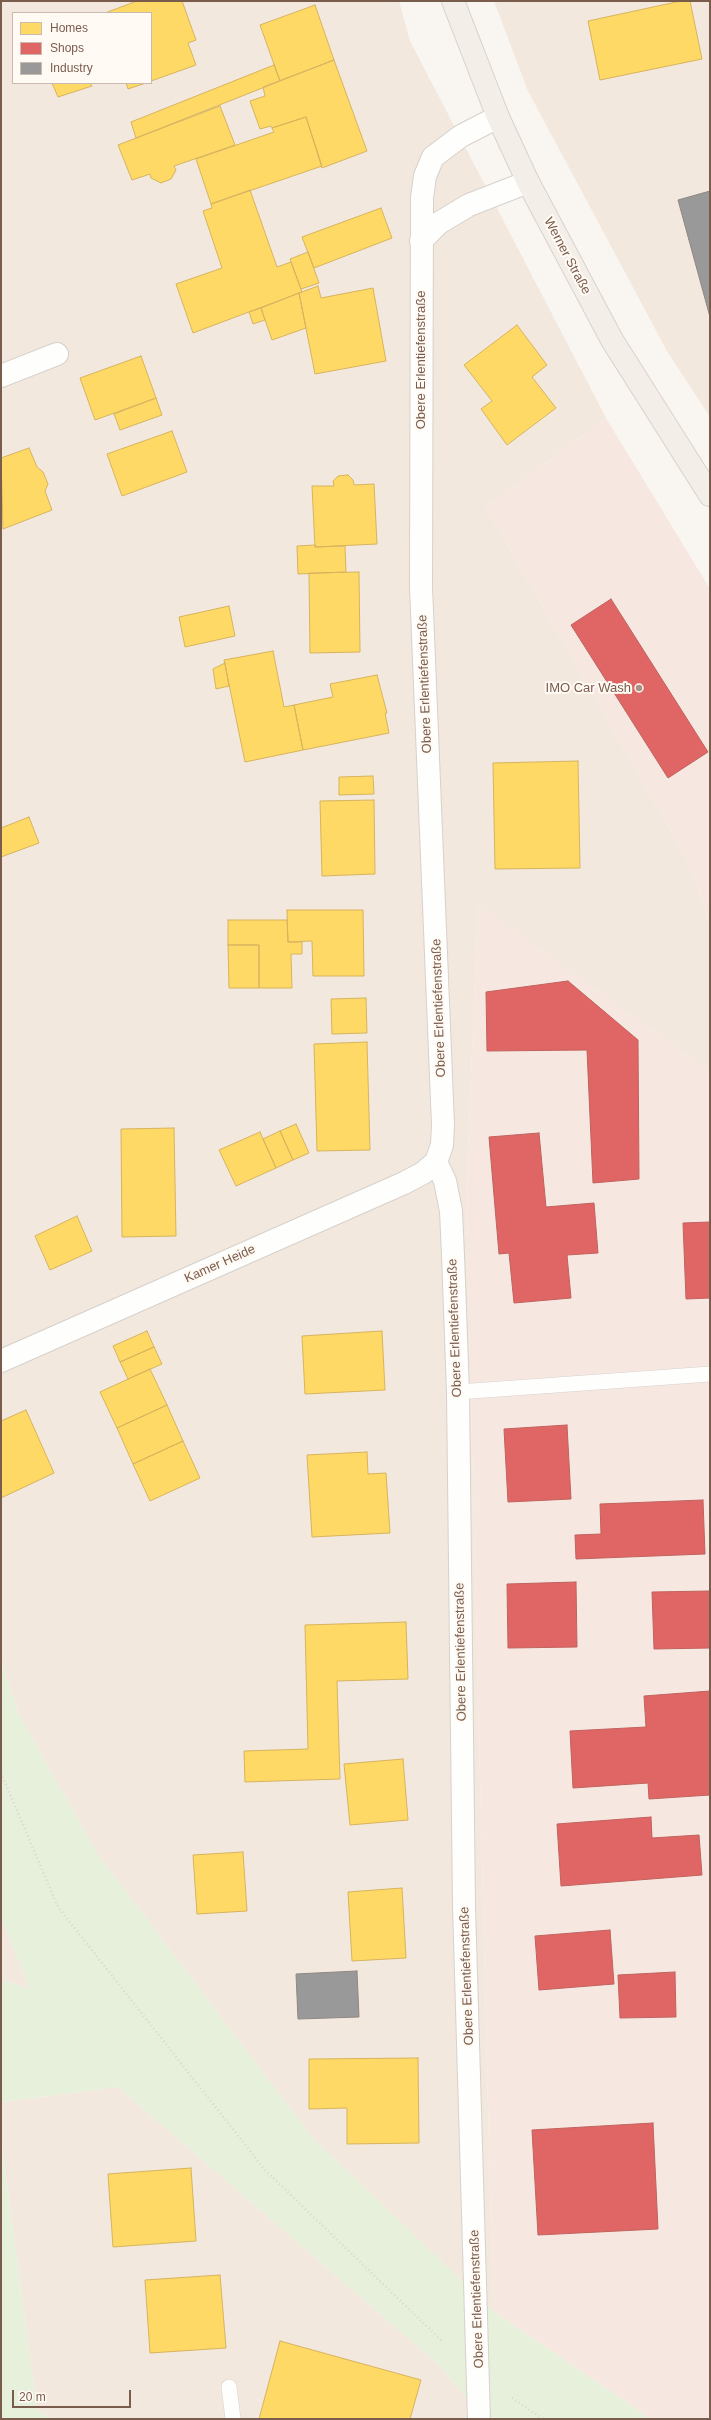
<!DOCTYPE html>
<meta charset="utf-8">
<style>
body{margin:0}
#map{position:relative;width:711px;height:2420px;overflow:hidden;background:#f9f5f0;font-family:Arial,sans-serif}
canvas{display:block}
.frame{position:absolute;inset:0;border:2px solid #7a5c4d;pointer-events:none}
.legend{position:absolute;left:12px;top:12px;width:140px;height:72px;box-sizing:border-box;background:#fffaf3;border:1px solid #cabbb1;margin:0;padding:5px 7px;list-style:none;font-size:12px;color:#7a5c4d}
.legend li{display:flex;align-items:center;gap:8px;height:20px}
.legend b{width:20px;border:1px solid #cabbb1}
.scale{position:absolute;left:12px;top:2390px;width:119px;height:18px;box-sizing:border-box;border:2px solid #7a5c4d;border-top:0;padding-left:5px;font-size:12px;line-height:14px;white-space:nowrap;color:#7a5c4d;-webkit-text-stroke:3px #fffaf3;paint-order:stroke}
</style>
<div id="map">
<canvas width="711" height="2420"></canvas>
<div class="frame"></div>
<ul class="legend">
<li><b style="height:11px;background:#ffd966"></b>Homes</li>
<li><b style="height:11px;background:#e06666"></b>Shops</li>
<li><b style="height:11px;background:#999"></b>Industry</li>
</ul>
<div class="scale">20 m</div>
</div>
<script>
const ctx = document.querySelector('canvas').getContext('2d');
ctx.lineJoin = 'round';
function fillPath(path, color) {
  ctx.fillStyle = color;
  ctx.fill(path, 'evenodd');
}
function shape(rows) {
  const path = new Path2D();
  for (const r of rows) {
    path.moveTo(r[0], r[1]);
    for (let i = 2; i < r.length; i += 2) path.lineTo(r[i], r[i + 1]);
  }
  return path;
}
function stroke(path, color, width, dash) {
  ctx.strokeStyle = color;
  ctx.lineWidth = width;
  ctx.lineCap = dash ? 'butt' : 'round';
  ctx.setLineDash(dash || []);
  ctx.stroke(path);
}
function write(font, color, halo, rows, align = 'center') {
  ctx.font = font + ' Arial,sans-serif';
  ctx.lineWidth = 4;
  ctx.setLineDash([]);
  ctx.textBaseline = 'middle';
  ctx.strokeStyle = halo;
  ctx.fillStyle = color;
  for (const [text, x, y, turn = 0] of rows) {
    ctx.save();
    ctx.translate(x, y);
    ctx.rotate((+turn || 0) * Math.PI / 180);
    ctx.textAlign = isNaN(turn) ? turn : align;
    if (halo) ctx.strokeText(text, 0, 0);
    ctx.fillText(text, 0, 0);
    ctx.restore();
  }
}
const residential = shape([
 [1,1,399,1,410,41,606,418,486,507,688,861,710,923,710,1069,708,1070,478,905,466,1199,493,2311,312,2137,98,1855,19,1715,1,1660],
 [13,13,151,13,151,83,13,83],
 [494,1,710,1,710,417,667,351,528,91],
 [1,1917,30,1989,1,1979],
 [118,2087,438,2364,484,2419,50,2419,37,2410,1,2140,1,2102]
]);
const commercial = shape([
 [606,418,710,589,710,923,688,861,486,507],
 [478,904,708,1070,710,1069,710,2419,651,2419,493,2311,466,1199]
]);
const green = shape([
 [1,1660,19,1715,98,1855,312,2137,493,2311,651,2419,484,2419,438,2364,118,2087,1,2102,1,1979,30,1989,1,1917],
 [1,2140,37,2410,50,2419,1,2419]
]);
const homes = shape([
 [137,1,182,1,196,40,188,43,196,65,151,81,151,13,105,13,137,1],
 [681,1,690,1,702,59,600,80,588,21,681,1],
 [315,5,334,60,280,81,260,25,315,5],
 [334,60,367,151,322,168,306,117,272,128,271,126,260,129,250,101,265,96,263,87,334,60],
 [274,65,280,81,136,138,131,122,274,65],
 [52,83,90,83,92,86,58,97,52,83],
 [126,83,146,83,128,89,126,83],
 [220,106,235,145,174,166,176,170,171,179,161,183,151,178,150,174,132,180,118,145,220,106],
 [306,117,322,166,211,204,196,159,274,132,272,128,306,117],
 [250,190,277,267,291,262,302,292,193,333,176,284,222,268,203,211,212,208,211,204,250,190],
 [381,208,392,238,314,268,302,237,381,208],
 [308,252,319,283,301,289,290,259,308,252],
 [318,286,321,298,373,288,386,361,315,374,299,293,318,286],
 [299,293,306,328,272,340,261,308,299,293],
 [261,308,265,320,253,324,249,312,261,308],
 [517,325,547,365,532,377,556,408,507,445,481,409,492,401,464,365,517,325],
 [141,356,156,398,95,420,80,378,141,356],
 [156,398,162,415,120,430,114,414,156,398],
 [172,431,187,472,122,496,107,454,172,431],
 [29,448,37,467,43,472,48,484,45,491,52,510,3,529,1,458,29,448],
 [348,475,353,480,354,485,374,484,377,544,315,547,312,486,334,486,333,481,338,476,348,475],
 [315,545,315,547,345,546,346,572,298,574,297,546,315,545],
 [359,572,360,652,310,653,309,573,359,572],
 [229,606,235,636,185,647,179,617,229,606],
 [273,651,284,707,294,705,303,750,245,762,224,660,273,651],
 [225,663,229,686,216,689,213,669,225,663],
 [377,675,387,713,385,713,389,733,303,750,294,705,333,697,330,684,377,675],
 [578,761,580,868,495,869,493,763,578,761],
 [373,776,374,794,339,795,339,777,373,776],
 [374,800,375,874,322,876,320,801,374,800],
 [29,817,39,843,1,857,1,828,29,817],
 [287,910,363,910,364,976,313,976,312,941,288,942,287,910],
 [228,920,287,920,288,942,302,942,302,954,291,954,292,988,259,988,259,945,228,945,228,920],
 [228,945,259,945,259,988,229,988,228,945],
 [366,998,367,1033,332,1034,331,999,366,998],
 [367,1042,370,1150,317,1151,314,1044,367,1042],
 [296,1124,309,1153,293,1160,280,1131,296,1124],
 [174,1128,176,1236,122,1237,121,1129,174,1128],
 [280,1131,293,1160,276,1168,263,1139,280,1131],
 [260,1132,276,1168,236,1186,219,1150,260,1132],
 [77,1216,92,1251,50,1270,35,1236,77,1216],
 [147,1331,154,1347,120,1362,113,1346,147,1331],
 [382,1331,385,1390,305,1394,302,1336,382,1331],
 [154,1347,162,1364,128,1379,120,1362,154,1347],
 [150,1369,167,1405,117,1428,100,1392,150,1369],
 [167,1405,183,1441,133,1464,117,1428,167,1405],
 [26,1410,54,1473,1,1498,1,1421,26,1410],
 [183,1441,200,1478,150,1501,133,1464,183,1441],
 [367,1452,368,1474,386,1473,390,1533,312,1537,307,1455,367,1452],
 [406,1622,408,1679,337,1681,340,1779,245,1782,244,1751,308,1749,305,1625,406,1622],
 [403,1759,408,1820,350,1825,344,1764,403,1759],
 [243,1852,247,1911,197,1914,193,1855,243,1852],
 [402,1888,406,1958,352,1961,348,1892,402,1888],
 [418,2058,419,2143,347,2144,347,2108,309,2109,309,2059,418,2058],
 [191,2168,196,2241,113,2247,108,2174,191,2168],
 [220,2275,226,2348,150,2353,145,2280,220,2275],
 [280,2341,421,2380,410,2419,259,2419,280,2341]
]);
const shops = shape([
 [611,599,708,752,668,778,571,625,611,599],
 [568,981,638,1040,639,1179,593,1183,587,1050,487,1051,486,992,568,981],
 [539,1133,546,1207,594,1203,598,1253,567,1255,571,1298,514,1303,509,1253,499,1254,489,1137,539,1133],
 [710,1222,710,1298,686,1299,683,1223,710,1222],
 [567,1425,571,1499,508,1502,504,1429,567,1425],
 [703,1500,705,1554,576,1559,575,1535,601,1534,600,1504,703,1500],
 [576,1582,577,1647,508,1648,507,1584,576,1582],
 [710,1591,710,1648,654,1649,652,1592,710,1591],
 [710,1691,710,1795,649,1799,648,1783,573,1788,570,1731,646,1727,644,1696,710,1691],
 [651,1817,652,1838,699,1835,702,1875,561,1886,557,1824,651,1817],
 [610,1930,614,1984,539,1990,535,1936,610,1930],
 [675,1972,676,2017,620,2018,618,1975,675,1972],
 [653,2123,658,2229,538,2235,532,2130,653,2123]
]);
const industry = shape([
 [710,191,710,317,678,200,710,191],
 [357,1971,359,2017,298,2019,296,1974,357,1971]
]);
const path = shape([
 [1,1773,58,1907,265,2170,443,2342],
 [512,2398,543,2419]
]);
const service = shape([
 [458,1392,710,1374],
 [229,2387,233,2419]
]);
const minor = shape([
 [421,241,439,223,469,205,528,182],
 [1,376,57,354],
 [436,1162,445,1181,451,1211,453,1255,458,1392,464,1906,479,2419],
 [436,1162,442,1145,443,1125,421,587,422,198,425,176,433,157,461,136,498,117],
 [1,1361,404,1183,423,1173,436,1162]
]);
const primary = shape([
 [453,1,498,117,528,182,612,340,710,495]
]);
const markers = [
 [639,688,4,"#a69286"]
];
const streetNames = [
 ["Werner Straße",567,256,62],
 ["Obere Erlentiefenstraße",421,360,-90],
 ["Obere Erlentiefenstraße",425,684,-92],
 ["Obere Erlentiefenstraße",439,1008,-92],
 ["Kamer Heide",220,1264,-24],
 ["Obere Erlentiefenstraße",455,1328,-92],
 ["Obere Erlentiefenstraße",461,1652,-91],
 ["Obere Erlentiefenstraße",467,1976,-92],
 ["Obere Erlentiefenstraße",477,2299,-92]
];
const poiNames = [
 ["IMO Car Wash",631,688]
];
fillPath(residential, '#f2e8de');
fillPath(commercial, '#f6e8e1');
fillPath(green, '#e7f0db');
fillPath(homes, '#ffd966');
stroke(homes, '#d7b45e', 1);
fillPath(shops, '#e06666');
stroke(shops, '#c1635e', 1);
fillPath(industry, '#999');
stroke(industry, '#908782', 1);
stroke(service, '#d7d1cb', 16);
stroke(minor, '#d7d1cb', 24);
stroke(primary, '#dad1cc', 24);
stroke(path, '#dcd5d0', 2.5, [1, 3]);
stroke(service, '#fefefd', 15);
stroke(minor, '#fefefd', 22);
stroke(primary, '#f3eee8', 22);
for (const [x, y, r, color] of markers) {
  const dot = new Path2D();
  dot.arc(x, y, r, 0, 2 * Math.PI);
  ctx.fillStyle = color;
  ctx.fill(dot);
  stroke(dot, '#fffaf3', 1.5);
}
write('13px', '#7a5c4d', '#fffaf3', streetNames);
write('13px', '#7a5c4d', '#fffaf3', poiNames, 'right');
</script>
